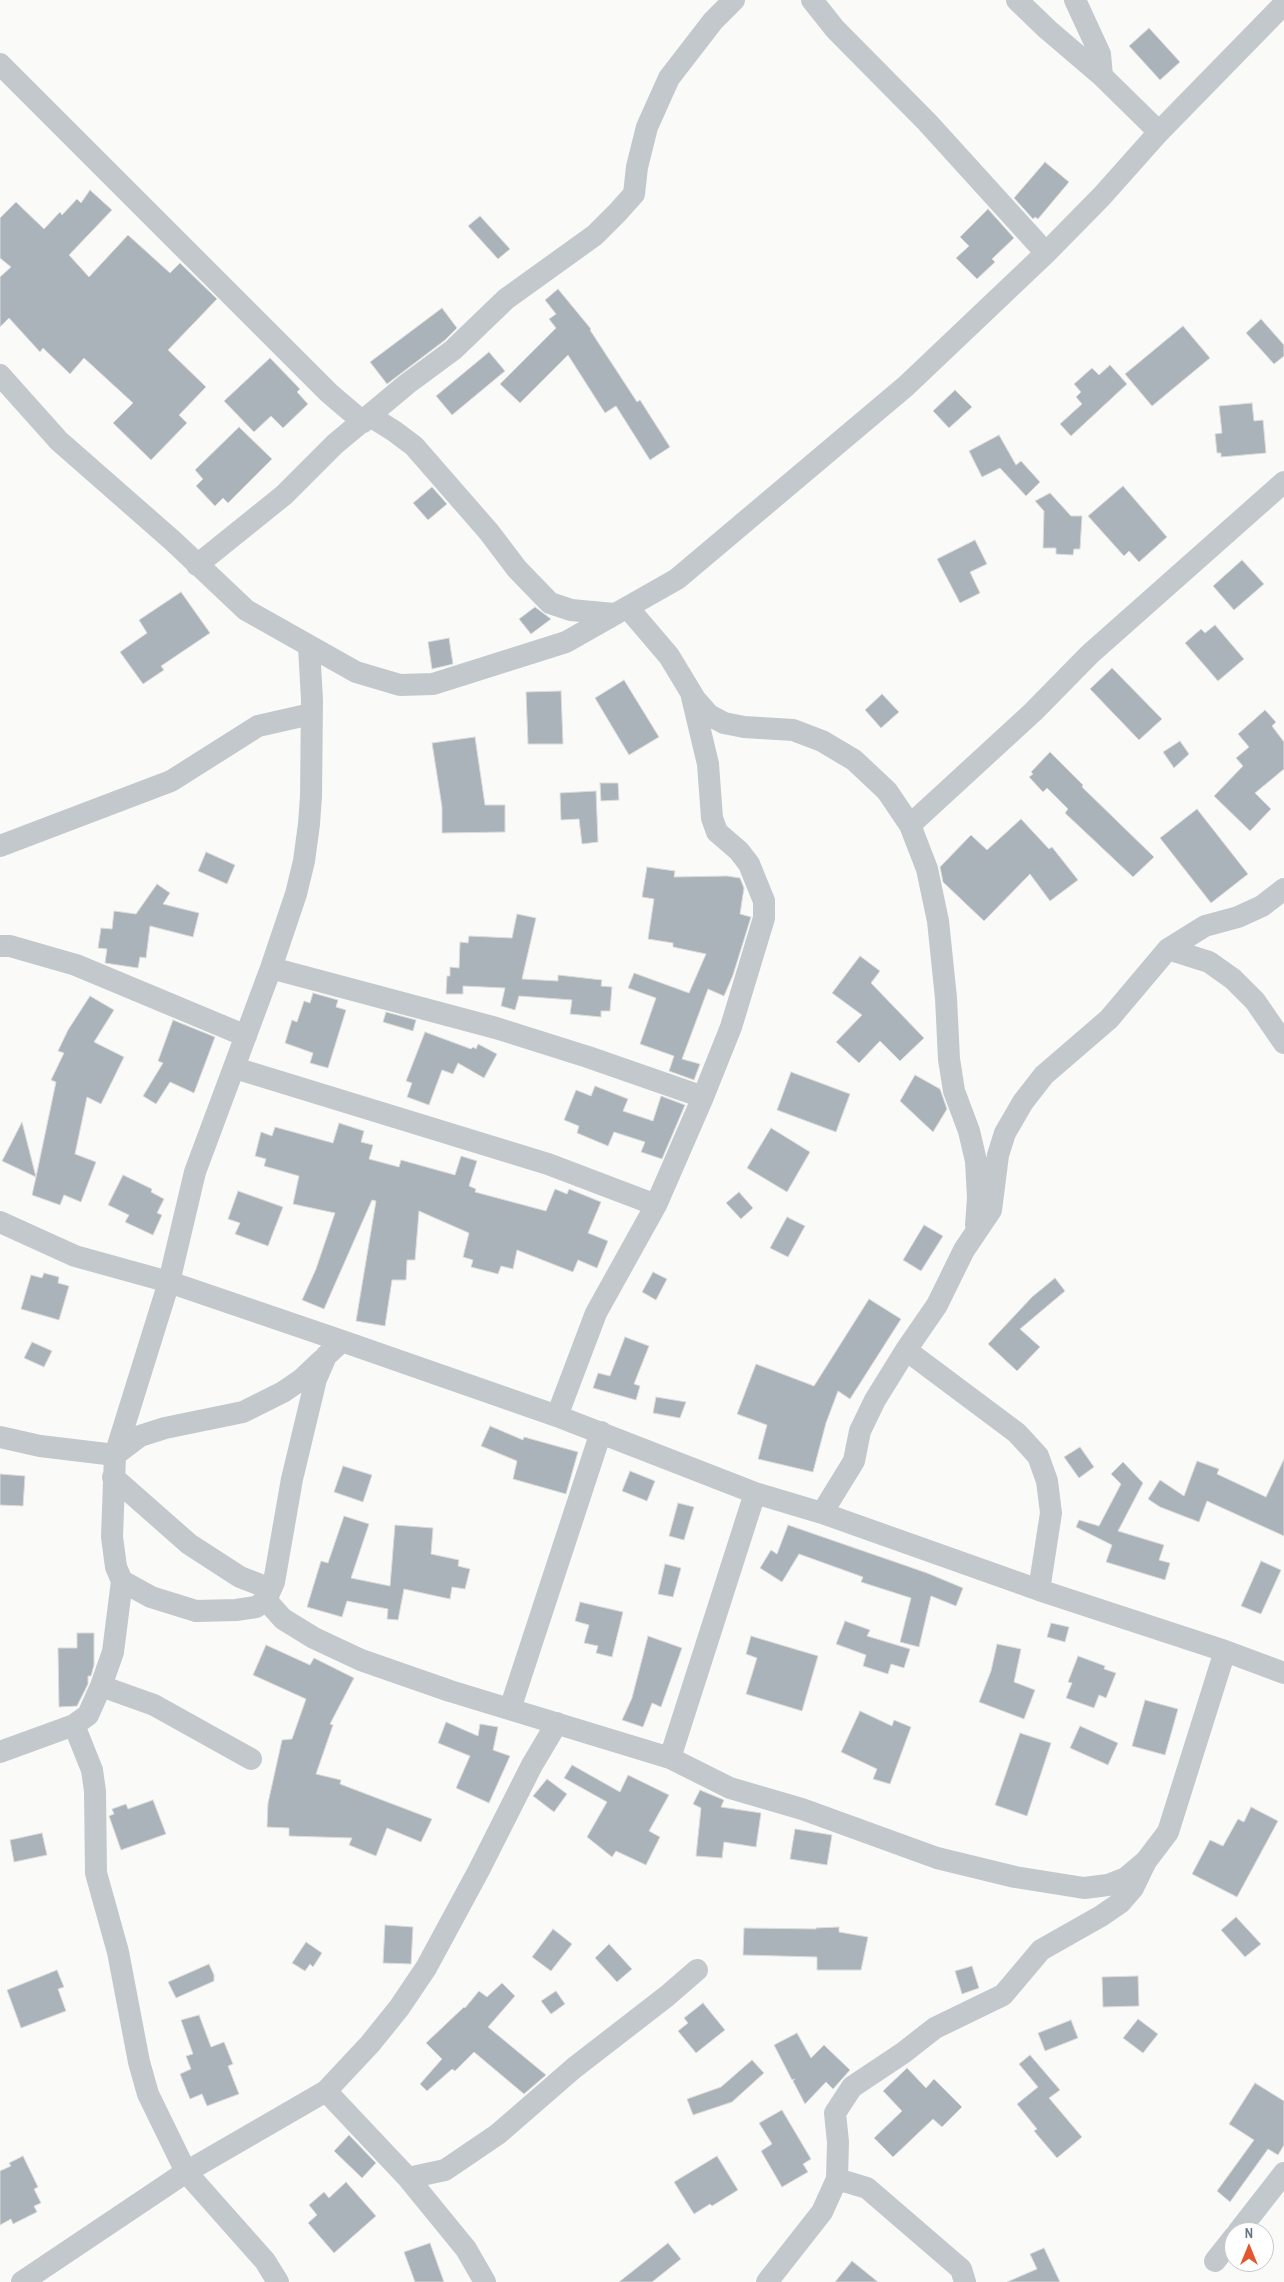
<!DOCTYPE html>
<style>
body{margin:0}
#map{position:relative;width:1284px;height:2282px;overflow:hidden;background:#fafaf8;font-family:"Archivo Narrow",sans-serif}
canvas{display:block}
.north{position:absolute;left:1224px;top:2222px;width:50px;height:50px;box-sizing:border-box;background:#fff;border:1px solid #c1c8cd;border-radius:50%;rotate:0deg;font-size:14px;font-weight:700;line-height:20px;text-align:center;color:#657683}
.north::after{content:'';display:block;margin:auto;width:18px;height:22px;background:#e4572e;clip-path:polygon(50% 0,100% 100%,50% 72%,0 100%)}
</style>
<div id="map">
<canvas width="1284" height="2282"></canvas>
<div class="north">N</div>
</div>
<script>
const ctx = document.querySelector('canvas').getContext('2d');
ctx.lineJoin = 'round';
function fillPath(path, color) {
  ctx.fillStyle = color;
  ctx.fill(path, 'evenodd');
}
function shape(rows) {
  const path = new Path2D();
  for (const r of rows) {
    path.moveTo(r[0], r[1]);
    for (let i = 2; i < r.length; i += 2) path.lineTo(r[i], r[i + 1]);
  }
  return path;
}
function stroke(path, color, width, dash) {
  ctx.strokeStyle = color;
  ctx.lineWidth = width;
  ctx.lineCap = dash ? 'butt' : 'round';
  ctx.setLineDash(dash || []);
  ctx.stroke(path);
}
const building = shape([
 [1149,28,1180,62,1160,80,1129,46,1149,28],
 [1045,162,1069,182,1038,219,1035,217,1033,219,1014,198,1045,162],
 [90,190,112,210,69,255,89,277,128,235,170,273,180,263,217,299,168,350,206,387,179,415,187,423,151,460,113,423,133,403,84,358,70,374,43,348,40,352,9,318,0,327,0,277,11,267,0,258,0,218,16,202,44,229,60,212,62,215,77,199,81,203,90,190],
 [988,209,1014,238,992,259,995,262,977,279,956,258,969,246,960,237,988,209],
 [480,216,510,249,498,259,468,226,480,216],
 [558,289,591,329,590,330,637,402,640,400,670,447,650,460,616,406,605,413,568,355,520,403,500,384,556,328,549,319,556,314,545,300,558,289],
 [442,308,457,328,445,340,387,384,370,362,442,308],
 [1261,319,1284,345,1284,356,1274,364,1246,333,1261,319],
 [1183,326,1210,358,1152,406,1125,374,1183,326],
 [489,352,505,371,452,415,436,396,489,352],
 [270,358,300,389,297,392,308,404,283,428,271,416,254,432,224,401,270,358],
 [1110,365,1127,384,1071,436,1060,424,1082,404,1076,397,1081,392,1074,384,1092,368,1099,375,1110,365],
 [955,390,972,407,949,428,933,411,955,390],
 [1252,403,1254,421,1263,420,1266,453,1221,457,1221,453,1217,453,1215,434,1222,433,1219,406,1252,403],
 [239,427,272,459,228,503,223,498,215,506,196,486,203,479,195,470,239,427],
 [999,435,1016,465,1021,461,1040,482,1026,496,1000,468,982,477,969,451,999,435],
 [1123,486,1167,537,1139,562,1129,551,1124,556,1088,516,1123,486],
 [432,487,447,504,428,520,413,503,432,487],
 [1050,493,1071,516,1082,516,1080,549,1074,549,1073,555,1056,554,1056,548,1043,548,1044,511,1035,501,1050,493],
 [975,540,987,564,970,572,980,593,960,603,937,559,975,540],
 [1242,560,1264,584,1234,610,1213,586,1242,560],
 [181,592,210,633,161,666,164,670,143,684,120,652,147,633,139,620,181,592],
 [535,607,551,619,531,634,519,619,535,607],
 [1215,625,1244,659,1218,681,1185,643,1201,629,1205,633,1215,625],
 [449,638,453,664,432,669,428,642,449,638],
 [1112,668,1162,719,1139,740,1090,689,1112,668],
 [624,680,659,737,629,755,595,698,624,680],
 [561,691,563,744,528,744,526,692,561,691],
 [882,694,899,712,881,728,865,710,882,694],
 [1265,710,1276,722,1272,726,1284,742,1284,769,1255,793,1271,809,1250,831,1214,796,1243,766,1236,758,1249,747,1238,734,1265,710],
 [475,737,485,805,505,805,505,832,442,833,442,807,432,743,475,737],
 [1180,741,1189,754,1174,768,1163,752,1180,741],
 [1050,752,1083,785,1082,787,1154,857,1133,877,1065,813,1068,809,1047,788,1043,792,1029,777,1033,774,1031,772,1050,752],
 [600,783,618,783,619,800,601,801,600,783],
 [596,791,598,842,582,844,579,819,561,820,560,793,596,791],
 [1197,809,1248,874,1211,903,1160,838,1197,809],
 [1021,819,1049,849,1052,847,1078,880,1050,901,1030,874,984,921,943,882,940,867,971,835,987,850,1021,819],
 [206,852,235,865,227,884,198,871,206,852],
 [647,867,675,871,674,877,727,876,740,878,744,888,740,914,751,917,733,975,724,996,708,989,682,1059,700,1064,694,1080,669,1071,674,1056,640,1044,656,998,628,988,634,973,689,993,706,954,673,947,673,943,648,939,654,899,642,897,647,867],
 [157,884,170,893,163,904,199,913,193,937,150,926,146,958,140,957,138,968,105,963,107,949,98,948,101,928,112,929,114,911,136,914,157,884],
 [517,914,536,918,522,979,558,981,558,975,602,980,601,986,612,987,610,1011,601,1011,601,1017,570,1014,572,1000,519,996,515,1010,501,1006,505,988,463,986,463,994,446,994,447,976,450,976,450,967,459,968,460,942,468,943,469,936,512,938,517,914],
 [860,956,880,971,871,983,924,1038,900,1061,880,1041,859,1063,836,1042,862,1015,832,993,860,956],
 [313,993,338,1000,336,1007,346,1010,328,1068,310,1063,313,1053,285,1043,292,1020,297,1022,304,1001,310,1003,313,993],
 [90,996,114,1010,94,1042,124,1057,101,1104,87,1097,75,1154,96,1162,81,1202,64,1195,60,1205,32,1195,36,1177,2,1161,22,1122,36,1177,56,1082,51,1080,64,1053,58,1051,68,1030,90,996],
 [386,1012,416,1020,413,1031,383,1022,386,1012],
 [173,1020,215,1037,194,1093,170,1082,156,1104,143,1096,163,1063,158,1061,173,1020],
 [425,1032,471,1049,473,1047,476,1049,478,1044,497,1054,484,1078,458,1063,453,1074,442,1070,429,1105,407,1097,412,1083,406,1081,425,1032],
 [791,1072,850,1094,836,1132,777,1110,791,1072],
 [915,1075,940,1089,947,1109,933,1132,900,1101,915,1075],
 [595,1086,628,1099,623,1111,653,1121,661,1096,685,1105,662,1159,641,1152,645,1142,614,1132,608,1146,577,1133,579,1126,564,1120,576,1090,591,1096,595,1086],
 [339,1123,364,1131,361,1142,373,1145,369,1159,399,1167,401,1160,455,1175,461,1156,477,1161,469,1186,476,1189,475,1192,546,1211,555,1189,567,1194,569,1189,601,1202,588,1233,608,1241,597,1268,578,1260,573,1272,517,1250,513,1269,501,1266,498,1274,471,1267,473,1260,463,1257,469,1233,419,1211,415,1260,407,1260,406,1280,392,1280,385,1326,356,1321,376,1201,372,1200,324,1309,302,1300,316,1269,335,1213,293,1204,299,1176,264,1166,266,1159,255,1156,261,1132,272,1136,275,1127,333,1143,339,1123],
 [771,1128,810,1152,787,1192,747,1168,771,1128],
 [123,1175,152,1189,151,1192,164,1199,157,1213,162,1215,153,1235,125,1222,129,1215,108,1205,123,1175],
 [238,1191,283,1207,268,1246,235,1234,240,1223,228,1219,238,1191],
 [739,1192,753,1208,741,1219,726,1203,739,1192],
 [787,1217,805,1226,788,1257,770,1248,787,1217],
 [924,1225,943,1236,921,1271,903,1260,924,1225],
 [653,1272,667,1279,656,1300,642,1292,653,1272],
 [44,1273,59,1277,58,1283,69,1286,59,1320,21,1309,31,1275,42,1278,44,1273],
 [1055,1278,1065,1291,1020,1329,1040,1347,1017,1371,988,1344,1032,1297,1055,1278],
 [869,1299,901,1319,850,1399,838,1391,826,1423,813,1472,758,1459,767,1425,737,1414,756,1364,814,1386,869,1299],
 [625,1337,649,1346,634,1384,640,1386,636,1400,593,1388,598,1373,610,1376,625,1337],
 [32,1342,52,1351,44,1367,24,1358,32,1342],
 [656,1397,686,1402,680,1418,653,1413,656,1397],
 [490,1426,523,1440,524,1437,578,1452,566,1494,513,1479,517,1461,481,1446,490,1426],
 [1080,1447,1094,1467,1079,1478,1064,1457,1080,1447],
 [1284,1459,1284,1536,1207,1501,1199,1522,1160,1507,1148,1499,1160,1480,1184,1496,1197,1461,1219,1469,1217,1474,1266,1497,1284,1459],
 [1123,1462,1143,1483,1118,1531,1164,1545,1159,1560,1170,1563,1165,1580,1106,1562,1112,1545,1076,1527,1079,1520,1099,1526,1121,1484,1111,1474,1123,1462],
 [343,1466,372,1475,363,1502,334,1492,343,1466],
 [630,1471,655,1481,647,1501,622,1491,630,1471],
 [0,1474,25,1476,23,1506,0,1505,0,1474],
 [678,1503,694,1507,684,1540,669,1536,678,1503],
 [344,1516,369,1524,351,1578,390,1586,395,1525,433,1528,431,1554,459,1560,458,1566,470,1569,465,1589,452,1587,450,1599,404,1589,398,1620,387,1619,388,1609,347,1601,342,1617,307,1607,321,1561,328,1563,344,1516],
 [788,1525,927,1573,963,1588,956,1606,931,1596,919,1647,900,1642,911,1598,861,1582,863,1577,799,1554,782,1582,760,1568,771,1550,777,1554,788,1525],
 [1261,1561,1281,1570,1261,1614,1241,1606,1261,1561],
 [665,1564,681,1568,673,1597,658,1594,665,1564],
 [580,1602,623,1612,612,1657,596,1653,598,1646,584,1643,589,1625,575,1621,580,1602],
 [845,1621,870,1630,867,1636,910,1649,904,1668,891,1664,888,1674,863,1666,866,1655,836,1644,845,1621],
 [1051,1623,1069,1627,1065,1642,1047,1637,1051,1623],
 [77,1633,94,1633,94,1665,91,1676,88,1676,88,1684,77,1706,59,1707,58,1648,77,1648,77,1633],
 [648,1636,682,1648,661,1707,652,1703,643,1727,622,1720,632,1698,648,1636],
 [751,1636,818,1656,802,1711,746,1694,757,1658,746,1654,751,1636],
 [997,1644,1021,1649,1014,1682,1035,1690,1024,1719,979,1702,991,1671,997,1644],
 [266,1645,310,1665,314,1658,354,1678,330,1724,333,1725,316,1774,341,1780,340,1784,432,1819,421,1842,387,1828,376,1856,349,1845,352,1838,289,1836,289,1828,267,1827,268,1803,282,1740,292,1739,306,1699,253,1675,266,1645],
 [1078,1656,1105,1666,1104,1669,1116,1673,1106,1698,1099,1695,1094,1708,1066,1698,1072,1683,1068,1682,1078,1656],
 [1145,1700,1178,1709,1165,1755,1132,1746,1145,1700],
 [860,1711,892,1726,894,1720,911,1727,890,1784,873,1779,877,1769,841,1752,860,1711],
 [446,1722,478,1736,480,1724,498,1727,493,1750,510,1756,489,1803,456,1788,470,1756,438,1743,446,1722],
 [1080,1726,1118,1743,1108,1765,1070,1748,1080,1726],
 [1020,1733,1051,1743,1027,1816,995,1805,1020,1733],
 [572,1765,620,1792,628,1775,669,1795,649,1831,660,1837,646,1865,616,1851,612,1857,587,1837,607,1802,564,1778,572,1765],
 [547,1779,567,1794,554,1812,533,1796,547,1779],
 [700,1790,724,1800,721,1807,761,1813,756,1847,724,1842,722,1858,696,1856,701,1808,693,1804,700,1790],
 [153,1800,166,1834,121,1850,109,1816,114,1814,112,1809,126,1804,128,1809,153,1800],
 [1251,1807,1278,1821,1237,1897,1192,1874,1210,1840,1223,1846,1238,1819,1244,1822,1251,1807],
 [795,1829,832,1835,827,1865,790,1859,795,1829],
 [42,1833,47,1855,14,1862,10,1840,42,1833],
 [1236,1917,1261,1944,1245,1957,1221,1930,1236,1917],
 [385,1925,413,1927,411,1964,383,1963,385,1925],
 [839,1927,839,1932,868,1937,861,1970,817,1970,817,1957,743,1955,744,1928,816,1929,816,1928,839,1927],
 [553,1929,572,1944,551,1971,532,1957,553,1929],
 [306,1942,322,1953,313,1967,310,1964,305,1971,292,1963,306,1942],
 [609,1944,632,1969,617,1982,595,1958,609,1944],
 [209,1964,214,1975,214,1981,176,1998,168,1982,209,1964],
 [972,1966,979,1988,962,1994,955,1971,972,1966],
 [57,1970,64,1987,58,1989,66,2011,21,2028,7,1990,57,1970],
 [1138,1976,1139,2006,1103,2007,1102,1977,1138,1976],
 [502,1983,515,1996,488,2027,546,2075,524,2094,474,2052,455,2071,452,2069,427,2091,420,2084,442,2059,426,2043,464,2007,465,2008,479,1991,487,1997,502,1983],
 [556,1991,565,2004,551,2014,541,2001,556,1991],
 [703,2003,725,2030,696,2053,678,2031,688,2023,684,2018,703,2003],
 [199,2015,211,2047,224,2042,233,2064,228,2066,239,2094,207,2106,202,2094,190,2099,180,2074,191,2069,186,2056,193,2054,181,2020,199,2015],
 [1138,2019,1158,2034,1143,2053,1123,2038,1138,2019],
 [1071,2020,1078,2038,1045,2051,1038,2033,1071,2020],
 [797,2033,811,2058,824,2045,850,2070,833,2089,826,2082,805,2104,793,2081,795,2079,792,2080,774,2045,797,2033],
 [1030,2055,1060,2090,1049,2098,1082,2137,1057,2158,1034,2131,1037,2129,1017,2104,1038,2087,1019,2064,1030,2055],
 [752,2060,764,2073,732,2102,693,2115,687,2099,721,2087,752,2060],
 [907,2068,926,2088,934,2079,962,2107,942,2127,933,2119,893,2157,874,2138,902,2111,883,2091,907,2068],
 [1255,2083,1284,2101,1284,2145,1278,2155,1268,2149,1230,2202,1217,2191,1254,2140,1229,2124,1255,2083],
 [782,2110,811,2159,803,2164,808,2172,782,2187,761,2151,772,2144,759,2123,782,2110],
 [349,2135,376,2163,362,2178,334,2151,349,2135],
 [23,2156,38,2187,34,2189,41,2203,34,2206,37,2212,13,2224,11,2219,0,2225,0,2171,11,2166,9,2163,23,2156],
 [717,2156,738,2190,712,2206,710,2204,694,2214,674,2182,717,2156],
 [346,2182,376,2216,334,2253,308,2223,317,2215,309,2205,324,2192,329,2198,346,2182],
 [430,2243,444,2282,415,2282,404,2252,430,2243],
 [668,2243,681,2259,652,2282,619,2282,668,2243],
 [1044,2248,1060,2282,1007,2282,1037,2269,1030,2254,1044,2248],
 [852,2261,878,2282,835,2282,852,2261]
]);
const minor = shape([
 [812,0,835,29,927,122,1046,253],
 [1017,0,1047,29,1102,76,1159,132],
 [1075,0,1100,54,1102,76],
 [0,64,329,393,363,422],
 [0,375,59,441,173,541,246,610,356,672,400,685,433,684,566,642,677,579,906,386,1046,253,1102,196,1159,132,1284,4],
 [370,416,394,431,414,446,489,532,517,569,550,603,571,610,614,614],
 [197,565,284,495,335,444,407,384,453,350,506,299,595,235,617,213,634,194,637,167,647,127,669,78,713,21,734,0],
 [628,608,669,656,695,699,709,715,724,723,744,727,793,730,822,741,854,760,887,791,910,825,927,869,938,921,946,998,949,1059,954,1091,969,1131,976,1161,978,1198,976,1225],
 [309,647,312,700,311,796,309,824,304,861,296,894,271,968,195,1172,169,1282,115,1455,112,1537,116,1567,122,1581,151,1597,196,1611,236,1610,256,1607,266,1600,274,1582,292,1479,316,1379,326,1356,342,1341],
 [910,825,1033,712,1090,654,1284,482],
 [0,846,171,781,258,726,311,714],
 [0,946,10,946,76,965,246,1036],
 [1168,949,1209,962,1233,979,1255,1001,1284,1043],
 [271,968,496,1028,588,1057,703,1097],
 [235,1068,548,1164,656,1205],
 [0,1222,75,1256,169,1282,342,1341,557,1416,755,1493,822,1513,1039,1590,1225,1651,1284,1673],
 [906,1350,1017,1433,1038,1456,1047,1481,1051,1513,1039,1590],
 [557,1416,596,1313,656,1205,703,1097,731,1027,764,918,764,901,749,864,739,851,717,832,712,818,708,764,692,697],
 [0,1437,40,1446,115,1455,140,1436,165,1428,243,1412,283,1392,302,1379,322,1360],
 [113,1477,189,1544,240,1577,271,1589],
 [822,1513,854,1461,860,1431,875,1400,906,1350,937,1305,964,1250,991,1210,998,1155,1005,1133,1023,1102,1044,1075,1109,1019,1168,949,1205,926,1238,917,1262,906,1284,889],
 [266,1600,283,1619,314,1638,361,1660,450,1691,670,1758,730,1788,802,1809,937,1858,1015,1877,1084,1888,1108,1885,1126,1878,1146,1861],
 [101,1686,154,1705,251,1759],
 [510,1709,601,1432],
 [74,1725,92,1770,95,1791,96,1873,118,1952,139,2062,148,2094,186,2172,265,2261,278,2282],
 [0,1752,74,1725,88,1715,101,1686,113,1652,122,1581],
 [670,1758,755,1493],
 [326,2091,408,2178,466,2249,485,2282],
 [408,2178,445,2170,498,2134,574,2068,667,1996,697,1970],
 [837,2179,867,2188,961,2269,965,2282],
 [1238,2232,1284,2173],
 [1215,2261,1234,2237],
 [22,2282,186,2172,326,2091,370,2044,399,2008,426,1968,479,1870,532,1765,557,1723],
 [767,2282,822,2212,837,2179,838,2142,835,2113,852,2087,903,2053,935,2028,1003,1995,1041,1950,1101,1916,1120,1903,1133,1888,1146,1861,1168,1832,1225,1651]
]);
fillPath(building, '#aab3b9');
stroke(building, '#dcdcda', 1);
stroke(minor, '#c3c8cc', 22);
</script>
